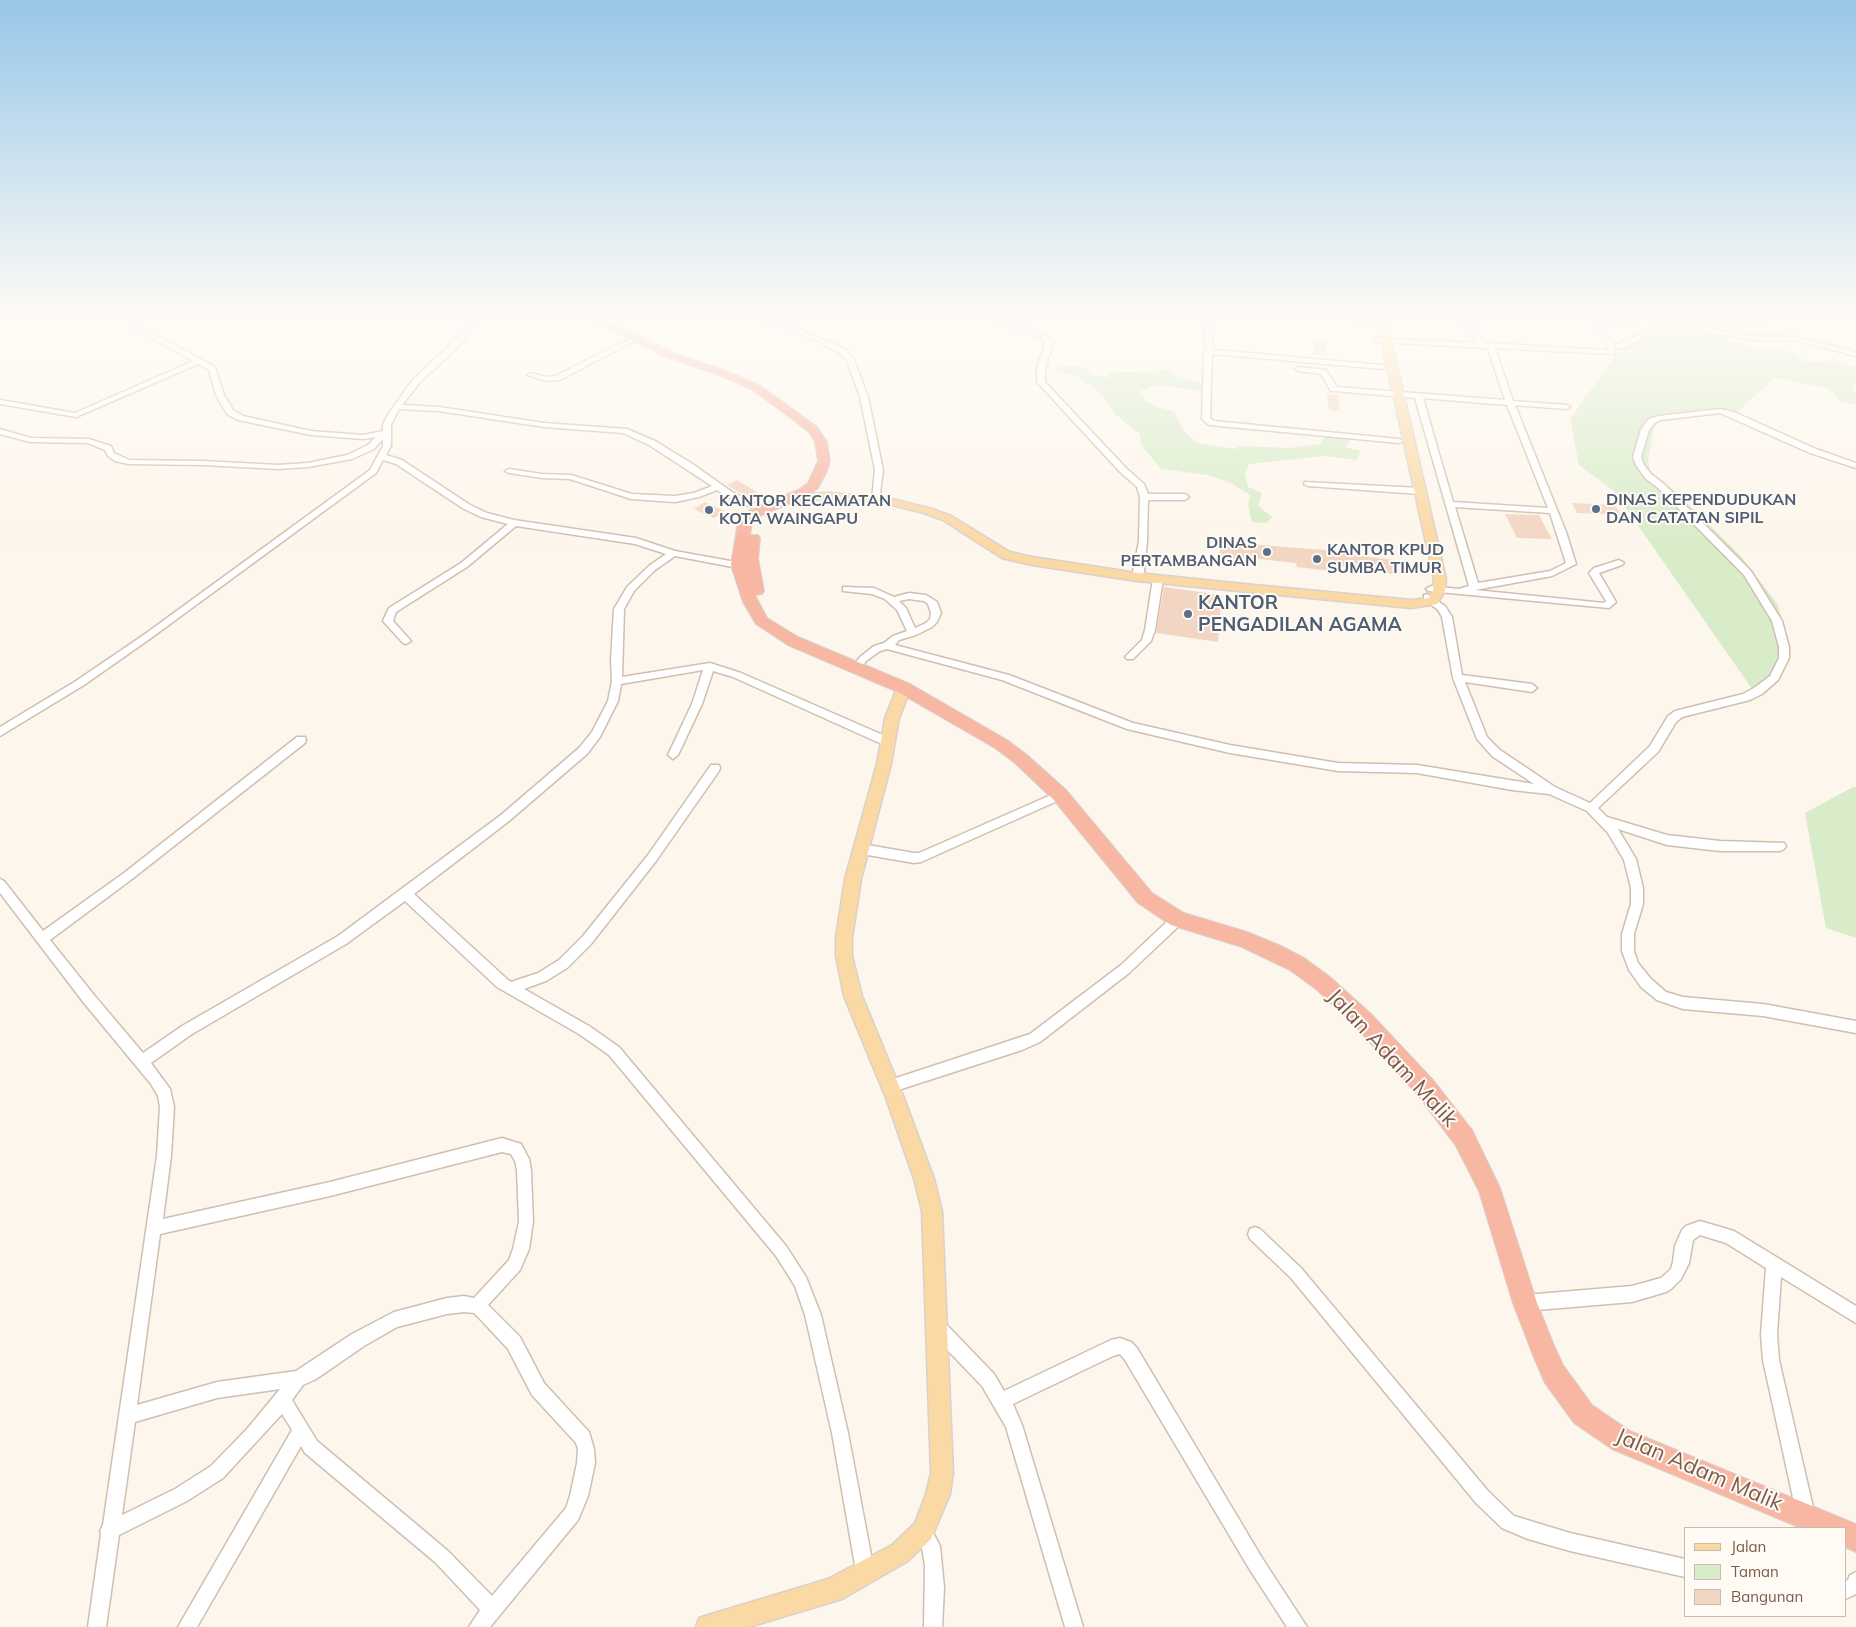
<!DOCTYPE html>
<style>
body{margin:0}
#map{position:relative;width:1856px;height:1627px;overflow:hidden;background:#fdf6ec;font-family:Mulish,sans-serif}
canvas{display:block}
.legend{position:absolute;left:1684px;top:1527px;width:162px;height:90px;box-sizing:border-box;background:#fffaf3;border:1px solid #cabbb1;margin:0;padding:6px 9px;list-style:none;font-size:15px;color:#7a5c4d}
.legend li{display:flex;align-items:center;gap:10px;height:25px}
.legend b{width:25px;border:1px solid #cabbb1}
</style>
<div id="map">
<canvas width="1856" height="1627"></canvas>
<ul class="legend">
<li><b style="height:6px;background:#fbd9a5"></b>Jalan</li>
<li><b style="height:14px;background:#d8ecc9"></b>Taman</li>
<li><b style="height:14px;background:#f3d5c3"></b>Bangunan</li>
</ul>
</div>
<script>
const ctx = document.querySelector('canvas').getContext('2d');
ctx.lineJoin = 'round';
function fillPath(path, color) {
  ctx.fillStyle = color;
  ctx.fill(path, 'evenodd');
}
function shape(rows) {
  const path = new Path2D();
  for (const r of rows) {
    path.moveTo(r[0], r[1]);
    for (let i = 2; i < r.length; i += 2) path.lineTo(r[i], r[i + 1]);
  }
  return path;
}
function stroke(path, color, width, dash) {
  ctx.strokeStyle = color;
  ctx.lineWidth = width;
  ctx.lineCap = dash ? 'butt' : 'round';
  ctx.setLineDash(dash || []);
  ctx.stroke(path);
}
function write(font, color, halo, rows, align = 'center') {
  ctx.font = font + ' Mulish,sans-serif';
  ctx.lineWidth = 4;
  ctx.setLineDash([]);
  ctx.textBaseline = 'middle';
  ctx.strokeStyle = halo;
  ctx.fillStyle = color;
  for (const [text, x, y, turn = 0] of rows) {
    ctx.save();
    ctx.translate(x, y);
    ctx.rotate((+turn || 0) * Math.PI / 180);
    ctx.textAlign = isNaN(turn) ? turn : align;
    if (halo) ctx.strokeText(text, 0, 0);
    ctx.fillText(text, 0, 0);
    ctx.restore();
  }
}
const green = shape([
 [1675,317,1763,317,1761,329,1748,326,1717,333,1739,345,1794,352,1806,362,1836,361,1856,367,1856,382,1852,388,1856,394,1856,404,1841,402,1828,388,1775,378,1736,413,1717,410,1659,419,1655,423,1648,459,1650,472,1674,490,1740,555,1778,605,1789,646,1780,677,1757,696,1614,491,1579,465,1570,419,1621,347,1662,331],
 [1066,365,1082,366,1093,375,1109,377,1109,371,1148,373,1164,369,1180,377,1200,382,1202,391,1158,385,1138,392,1145,400,1157,407,1174,411,1184,431,1197,443,1235,449,1239,446,1289,448,1320,444,1325,436,1351,440,1345,447,1361,451,1356,460,1325,456,1249,464,1245,473,1248,487,1262,493,1258,506,1272,517,1267,523,1252,522,1248,505,1250,495,1229,482,1207,475,1161,469,1141,445,1140,434,1116,415,1098,391,1078,377,1053,369],
 [1853,787,1856,787,1856,938,1826,928,1805,813]
]);
const building = shape([
 [1312,340,1325,341,1327,356,1314,355],
 [1327,394,1338,395,1340,411,1329,410],
 [737,480,757,492,747,497,727,485],
 [705,502,725,511,714,518,694,509],
 [1572,503,1615,505,1621,515,1577,513],
 [1505,514,1539,515,1552,539,1517,538],
 [1221,542,1338,551,1338,553,1393,560,1394,574,1340,566,1340,572,1297,567,1296,563,1240,557,1239,562,1219,560],
 [1164,587,1222,595,1218,642,1156,633]
]);
const minor = shape([
 [128,317,134,317,136,324,215,367,224,395,233,410,243,416,311,431,363,435,383,431,383,425,387,416,414,378,447,348,471,322,472,317,479,317,476,324,453,352,420,382,402,405,439,407,544,423,627,429,655,441,691,463,732,492,766,509,762,512,759,511,726,496,717,490,699,497,675,502,631,499,570,479,542,478,509,473,505,471,509,469,542,474,571,475,632,494,675,496,694,493,712,486,649,445,623,433,544,427,439,411,399,409,391,425,391,446,386,455,402,460,470,505,487,513,514,520,636,538,675,551,741,563,741,567,738,568,675,556,655,570,634,591,624,609,622,677,710,663,741,673,892,739,893,742,892,745,884,745,733,677,713,671,702,704,678,755,673,759,668,755,692,704,703,670,621,684,618,701,600,737,587,754,509,821,414,894,507,979,511,982,538,973,559,960,583,936,648,855,711,765,719,765,720,768,719,771,656,861,591,944,567,968,546,981,524,989,589,1026,619,1047,786,1246,806,1277,821,1315,848,1433,874,1571,871,1577,865,1580,859,1577,856,1571,832,1433,805,1315,795,1286,776,1256,609,1055,579,1034,497,987,405,901,346,944,192,1034,151,1063,170,1089,174,1107,171,1156,163,1219,330,1182,502,1138,521,1144,529,1159,531,1170,533,1222,529,1249,520,1270,488,1305,520,1337,544,1383,589,1432,594,1449,595,1463,588,1496,578,1520,490,1627,469,1627,480,1610,436,1563,305,1453,301,1446,197,1627,178,1627,292,1430,282,1414,223,1478,187,1501,119,1535,106,1627,88,1627,101,1534,100,1531,103,1525,157,1156,160,1107,158,1096,151,1084,84,1003,0,893,0,879,4,881,43,931,124,873,297,737,305,737,306,740,305,743,132,879,50,940,94,995,143,1053,182,1026,338,936,501,815,579,748,592,732,608,701,612,681,611,660,614,609,627,587,649,566,666,554,635,544,516,526,467,567,396,612,393,621,411,641,406,644,403,643,383,621,389,608,461,563,508,524,481,517,464,509,396,464,383,460,376,473,151,638,84,685,0,736,0,727,76,681,145,634,370,470,383,446,383,439,374,449,352,459,308,467,278,469,203,465,128,464,115,461,108,456,105,450,88,443,30,442,0,434,0,429,31,438,89,439,111,446,114,453,129,460,203,461,278,465,308,463,347,455,368,445,376,437,363,439,311,435,238,420,227,414,216,395,209,370,198,364,76,417,0,404,0,400,75,413,193,361,131,326,128,317],
 [502,1152,511,1154,515,1161,517,1170,519,1222,513,1249,509,1260,474,1298,464,1296,447,1298,394,1312,352,1334,296,1371,217,1382,137,1405,160,1234,330,1196,502,1152],
 [464,1312,474,1313,481,1320,508,1349,532,1395,576,1443,578,1449,577,1463,570,1496,566,1508,492,1596,448,1551,317,1441,292,1400,303,1385,316,1379,364,1346,397,1327,447,1314,464,1312],
 [280,1389,247,1429,211,1466,175,1489,122,1515,135,1422,217,1398,280,1389],
 [759,317,769,317,821,339,845,349,853,357,868,397,883,470,879,501,873,501,872,499,875,470,860,397,846,358,839,353,817,341,759,317],
 [983,317,994,317,1047,336,1053,343,1045,369,1045,382,1126,468,1144,484,1148,494,1185,494,1189,497,1185,500,1148,500,1147,541,1144,572,1140,579,1134,579,1132,577,1139,541,1140,497,1137,487,1120,472,1037,382,1037,369,1045,343,1042,338,983,317],
 [1208,317,1214,317,1212,343,1215,350,1382,365,1386,367,1382,369,1212,354,1210,418,1214,421,1399,439,1403,441,1399,443,1209,425,1202,419,1204,352,1208,350,1204,343,1208,317],
 [1336,317,1365,317,1376,320,1373,322,1336,317],
 [1460,317,1467,317,1483,343,1608,350,1608,347,1590,317,1645,317,1640,322,1598,320,1614,345,1645,333,1667,317,1675,317,1649,335,1626,347,1615,349,1614,354,1611,354,1495,348,1513,401,1566,405,1570,407,1566,409,1515,405,1566,532,1576,564,1552,576,1475,590,1604,603,1606,601,1589,573,1594,568,1619,560,1624,563,1622,565,1599,573,1616,602,1609,608,1428,591,1426,589,1431,586,1459,589,1469,586,1415,398,1334,391,1331,391,1321,374,1299,371,1295,369,1299,367,1326,370,1337,387,1505,400,1488,348,1377,342,1373,340,1377,338,1476,343,1460,317],
 [1423,398,1507,405,1548,508,1453,502,1423,398],
 [1455,507,1550,513,1566,563,1550,571,1478,583,1455,507],
 [1682,317,1690,317,1705,327,1716,330,1756,336,1797,337,1856,352,1856,356,1797,341,1756,340,1715,334,1701,329,1682,317],
 [634,337,638,339,636,340,560,380,546,381,527,375,531,373,546,377,555,376,634,337],
 [1720,409,1734,412,1816,449,1856,463,1856,468,1810,453,1720,413,1661,420,1655,423,1649,430,1641,457,1644,465,1651,474,1664,484,1751,571,1782,621,1789,647,1789,658,1778,680,1762,694,1750,700,1682,717,1676,722,1658,752,1598,808,1607,817,1667,835,1720,841,1784,843,1786,846,1784,849,1780,851,1720,851,1667,845,1618,829,1636,859,1643,888,1643,904,1634,934,1634,951,1638,963,1651,979,1666,992,1683,997,1763,1004,1856,1021,1856,1033,1763,1016,1683,1009,1657,1000,1641,987,1629,970,1622,951,1622,934,1631,904,1631,888,1624,860,1608,833,1587,811,1549,794,1512,790,1417,773,1338,771,1230,753,1127,729,1002,680,887,649,880,651,866,661,861,669,857,670,852,667,860,657,874,646,884,643,893,636,907,631,897,610,885,599,872,594,843,591,843,587,874,588,894,597,909,593,926,595,937,602,941,613,937,622,932,627,916,635,899,640,895,645,1009,675,1133,723,1230,745,1338,763,1417,765,1534,784,1492,756,1477,739,1453,678,1442,617,1438,610,1424,599,1424,595,1427,594,1445,606,1452,617,1462,675,1532,684,1537,688,1532,692,1465,682,1487,737,1500,750,1555,787,1590,803,1650,746,1668,716,1675,711,1743,694,1754,688,1770,676,1779,658,1779,647,1772,621,1744,575,1658,488,1645,478,1636,465,1633,457,1641,429,1649,419,1659,416,1720,409],
 [909,599,924,601,928,604,931,613,930,619,926,623,915,628,906,608,899,601,909,599],
 [1305,482,1419,488,1423,491,1419,494,1308,486,1304,484,1305,482],
 [1158,576,1163,579,1155,630,1151,641,1133,659,1127,659,1125,657,1142,640,1145,630,1153,579,1158,576],
 [1060,791,1064,792,1066,795,1064,798,921,862,914,863,862,854,858,852,856,849,858,846,862,844,914,853,919,853,1060,791],
 [1178,914,1182,915,1184,919,1182,923,1129,973,1040,1042,1022,1050,889,1093,884,1092,882,1087,884,1082,1030,1034,1121,965,1174,915,1178,914],
 [1700,1221,1734,1231,1856,1306,1856,1323,1781,1277,1777,1334,1779,1360,1815,1516,1812,1522,1806,1525,1800,1522,1797,1516,1763,1360,1761,1334,1766,1268,1726,1243,1700,1235,1693,1240,1689,1263,1681,1279,1671,1289,1666,1292,1632,1302,1525,1311,1519,1309,1517,1303,1519,1297,1525,1295,1632,1286,1661,1278,1671,1269,1673,1262,1675,1246,1682,1230,1686,1226,1700,1221],
 [1255,1227,1260,1229,1301,1268,1488,1491,1514,1516,1570,1533,1685,1559,1685,1577,1570,1551,1528,1539,1502,1528,1476,1503,1291,1278,1250,1239,1248,1234,1250,1229,1255,1227],
 [937,1319,943,1321,994,1374,1004,1391,1111,1340,1120,1338,1131,1342,1137,1348,1262,1558,1307,1627,1287,1627,1250,1570,1125,1360,1120,1354,1113,1356,1013,1404,1022,1425,1083,1627,1065,1627,1006,1427,982,1386,931,1333,929,1327,931,1321,937,1319],
 [923,1522,929,1525,940,1546,944,1588,942,1627,924,1627,925,1565,922,1548,914,1531,917,1525,923,1522],
 [1856,1572,1856,1594,1845,1599,1845,1581,1848,1580,1850,1575,1856,1572]
]);
const major = shape([
 [1376,317,1386,317,1446,579,1445,591,1437,604,1411,608,1137,581,1032,565,1002,558,943,520,924,513,888,504,865,501,830,499,792,500,786,497,792,494,830,493,888,498,932,509,951,516,1010,552,1032,557,1137,573,1244,584,1411,600,1429,598,1433,591,1434,579,1376,317],
 [904,683,909,685,911,688,899,718,891,764,861,879,852,938,852,956,862,996,904,1098,934,1179,942,1211,953,1473,950,1494,931,1539,908,1561,842,1599,749,1627,696,1627,699,1618,708,1615,828,1579,892,1545,915,1523,926,1494,931,1473,922,1211,914,1179,886,1098,844,996,836,956,836,938,845,879,877,764,885,718,897,688,899,685,904,683]
]);
const highway = shape([
 [586,317,600,317,672,352,729,372,761,386,817,427,827,442,830,461,826,473,818,488,808,496,760,516,752,523,750,535,758,535,760,538,758,559,764,591,762,594,755,595,767,618,798,637,910,684,1007,740,1027,755,1066,790,1152,893,1184,913,1247,932,1281,946,1304,958,1330,977,1371,1014,1433,1080,1472,1130,1500,1188,1537,1303,1555,1348,1563,1365,1592,1405,1630,1431,1856,1524,1856,1552,1845,1547,1845,1528,1801,1528,1612,1449,1574,1423,1545,1383,1533,1355,1513,1303,1479,1191,1456,1146,1417,1094,1357,1028,1316,989,1290,970,1242,947,1171,925,1138,903,1054,800,1015,763,995,748,898,692,788,645,756,624,743,602,731,565,738,522,750,510,798,490,808,483,818,461,815,442,809,432,796,422,753,390,721,376,664,356,586,317]
]);
const markers = [
 [1596,509,5,"#5c6f8a"],
 [709,510,5,"#5c6f8a"],
 [1267,552,5,"#5c6f8a"],
 [1317,559,5,"#5c6f8a"],
 [1188,614,5,"#5c6f8a"]
];
const farServicenames = [
 ["DINAS KEPENDUDUKAN",1606,500],
 ["DAN CATATAN SIPIL",1606,518],
 ["KANTOR KECAMATAN",719,501],
 ["KOTA WAINGAPU",719,519],
 ["DINAS",1257,543,"right"],
 ["PERTAMBANGAN",1257,561,"right"],
 ["KANTOR KPUD",1327,550],
 ["SUMBA TIMUR",1327,568]
];
const serviceNames = [
 ["KANTOR",1198,603],
 ["PENGADILAN AGAMA",1198,625]
];
const nearStreetnames = [
 ["Jalan Adam Malik",1392,1058,47],
 ["Jalan Adam Malik",1699,1470,23]
];
fillPath(green, '#d8ecc9');
fillPath(building, '#f3d5c3');
stroke(minor, '#d1beb0', 3);
stroke(major, '#dad1cd', 3);
stroke(highway, '#dad1cd', 2);
fillPath(minor, '#fff');
fillPath(major, '#fbd9a5');
fillPath(highway, '#f7b7a3');
const sky = ctx.createLinearGradient(0, 0, 0, 545);
sky.addColorStop(0, '#97c7e8');
sky.addColorStop(0.58, '#fefbf6');
sky.addColorStop(1, '#fefbf600');
ctx.fillStyle = sky;
ctx.fillRect(0, 0, 1856, 545);
for (const [x, y, r, color] of markers) {
  const dot = new Path2D();
  dot.arc(x, y, r, 0, 2 * Math.PI);
  ctx.fillStyle = color;
  ctx.fill(dot);
  stroke(dot, '#fffaf3', 2);
}
write('bold 16px', '#4e5e75', '#fffaf3', farServicenames, 'left');
write('bold 19px', '#4e5e75', '#fffaf3', serviceNames, 'left');
write('22px', '#7a5c4d', '#fffaf3', nearStreetnames);
</script>
